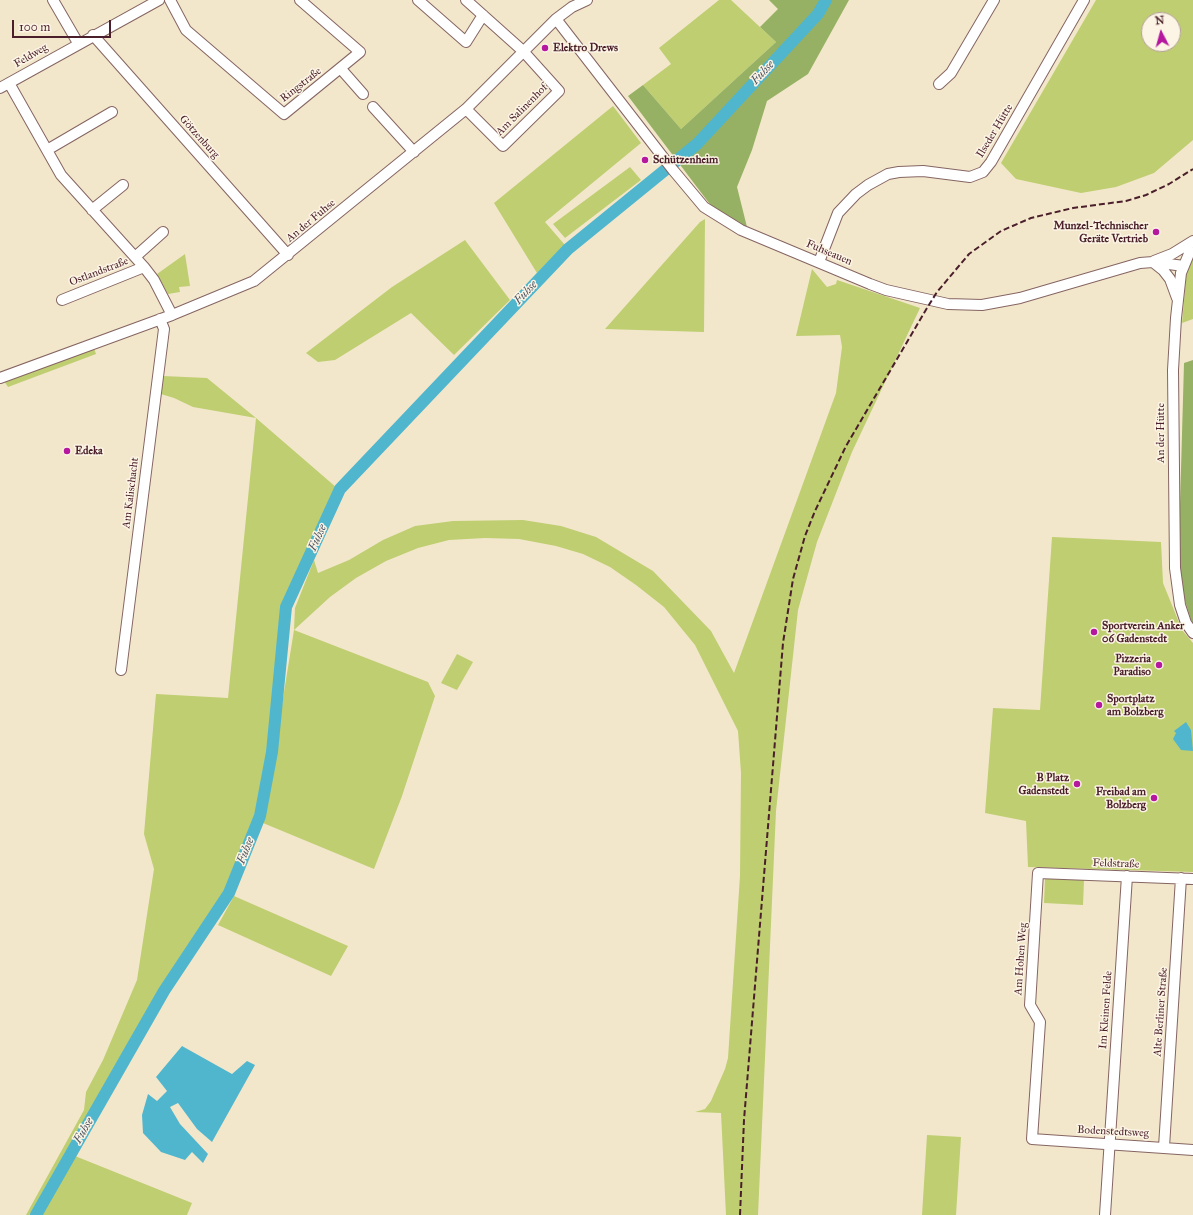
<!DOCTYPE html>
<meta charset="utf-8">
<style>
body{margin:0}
#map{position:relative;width:1193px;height:1215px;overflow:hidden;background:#f3e7cb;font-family:"IM FELL Great Primer",serif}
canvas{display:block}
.north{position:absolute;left:1141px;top:12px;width:40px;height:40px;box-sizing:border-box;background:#fcf5e5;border:1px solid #b59f9b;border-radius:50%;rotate:354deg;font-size:11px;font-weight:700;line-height:16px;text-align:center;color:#4a1f2b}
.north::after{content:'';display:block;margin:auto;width:14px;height:18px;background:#b5179e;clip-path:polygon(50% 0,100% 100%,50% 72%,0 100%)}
.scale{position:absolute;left:12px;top:20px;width:99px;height:18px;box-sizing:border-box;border:2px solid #4a1f2b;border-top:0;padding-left:5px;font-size:12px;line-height:14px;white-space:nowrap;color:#4a1f2b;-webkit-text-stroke:3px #fcf5e5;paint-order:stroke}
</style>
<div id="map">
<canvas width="1193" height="1215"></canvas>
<div class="north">N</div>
<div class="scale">100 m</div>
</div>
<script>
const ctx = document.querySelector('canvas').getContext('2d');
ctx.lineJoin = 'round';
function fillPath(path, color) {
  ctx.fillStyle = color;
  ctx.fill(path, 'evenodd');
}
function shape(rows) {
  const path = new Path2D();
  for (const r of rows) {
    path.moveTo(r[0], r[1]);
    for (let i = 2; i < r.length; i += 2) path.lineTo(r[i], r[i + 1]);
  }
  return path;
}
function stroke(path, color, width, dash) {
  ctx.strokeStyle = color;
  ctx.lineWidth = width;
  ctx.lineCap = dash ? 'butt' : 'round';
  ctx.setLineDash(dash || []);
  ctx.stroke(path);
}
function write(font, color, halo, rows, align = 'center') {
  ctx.font = font + ' "IM FELL Great Primer",serif';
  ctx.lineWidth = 3;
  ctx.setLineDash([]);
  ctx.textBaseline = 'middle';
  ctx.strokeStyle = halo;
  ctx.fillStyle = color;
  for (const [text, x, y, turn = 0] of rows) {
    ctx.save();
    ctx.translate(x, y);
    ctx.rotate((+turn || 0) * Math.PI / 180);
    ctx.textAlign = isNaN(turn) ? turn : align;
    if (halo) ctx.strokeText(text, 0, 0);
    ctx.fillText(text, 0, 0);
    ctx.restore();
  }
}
const green = shape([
 [719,0,731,0,776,42,681,129,643,85,671,64,659,48],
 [1096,0,1193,0,1193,140,1154,173,1116,187,1081,193,1016,179,1001,163],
 [1149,20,1173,20,1173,44,1149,44],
 [613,106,641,143,545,222,565,245,537,273,494,203],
 [630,167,641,180,565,238,553,224],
 [705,219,704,332,605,329,700,222],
 [465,240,510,300,454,355,411,313,335,360,318,362,306,353,392,287],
 [1193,252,1193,319,1182,323,1187,268],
 [185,254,190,286,179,287,180,292,168,294,157,274],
 [812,269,827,287,836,284,837,280,920,308,852,452,817,542,798,610,776,811,758,1215,726,1215,721,1113,695,1112,705,1109,711,1101,725,1069,728,1058,740,876,741,773,738,731,695,645,664,607,636,585,610,567,583,554,556,546,519,539,485,538,449,540,418,548,386,561,356,578,330,597,294,630,428,682,435,696,402,796,374,869,263,823,294,630,295,608,314,560,318,573,349,560,383,540,415,526,453,521,523,520,561,526,596,537,653,571,711,631,734,673,836,393,842,347,840,335,796,336],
 [94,348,96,354,8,387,4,381],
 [163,376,207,378,256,418,337,488,284,606,268,751,257,810,224,895,155,998,63,1162,31,1215,26,1215,84,1110,86,1092,103,1060,137,980,154,869,144,834,156,694,228,698,256,418,193,407,174,398,161,394],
 [1052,537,1161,542,1163,583,1182,630,1193,643,1193,872,1028,867,1026,821,985,813,993,708,1040,710],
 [457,654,473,662,457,690,441,683],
 [1045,878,1084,880,1083,905,1044,903],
 [234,896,348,946,331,976,218,925],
 [927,1135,961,1137,956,1215,922,1215],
 [75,1156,192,1203,187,1215,37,1215]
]);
const forest = shape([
 [769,0,849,0,808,74,767,101,752,150,737,187,747,227,720,213,709,203,628,96,643,85,681,129,776,42,760,27,778,9],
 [1193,360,1193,626,1181,588,1179,541,1184,363]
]);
const water = shape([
 [1186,722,1191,730,1193,751,1181,750,1173,739,1176,733,1174,731],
 [182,1046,232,1074,247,1061,255,1065,212,1142,197,1129,178,1103,170,1107,180,1124,208,1154,203,1163,192,1152,185,1160,161,1152,143,1133,142,1115,148,1094,157,1101,167,1091,156,1077]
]);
const river = shape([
 [36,1215,164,991,229,893,260,816,272,752,286,607,340,489,568,249,697,144,818,14,826,0]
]);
const minor = shape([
 [53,0,78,43],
 [170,0,186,30,284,114,360,52,300,0],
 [418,0,466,42,483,15],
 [466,0,523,51,559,91,503,146,466,109],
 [556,19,673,170,704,207,741,230,870,284,886,290,948,304,982,305,1020,298,1140,263,1153,262,1184,266],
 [93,35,288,255],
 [341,69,363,94],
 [9,83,61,175,144,267,154,280,172,315],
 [939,84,951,73,994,0],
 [0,88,159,0],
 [373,107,414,152],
 [47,150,112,112],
 [92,210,123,185],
 [1193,244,1181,273,1176,318,1173,370,1175,568,1180,605,1186,623,1193,633],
 [135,257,163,232],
 [1154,261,1172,254,1193,241],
 [819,262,838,213,856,194,868,185,888,174,899,172,923,171,970,177,983,172,991,162,1084,0],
 [1153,262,1163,270,1170,279,1177,298],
 [62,300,144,267],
 [0,378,172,315,254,281,466,109,556,19,572,7,587,0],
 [121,670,164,329,160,319],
 [1193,879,1038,873,1030,1005,1040,1022,1032,1139,1193,1150],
 [1164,1147,1181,878],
 [1105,1215,1127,876]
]);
const rail = shape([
 [740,1215,744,1120,783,643,793,579,805,536,815,511,846,446,927,308,937,292,969,254,1001,231,1031,218,1073,208,1126,201,1146,195,1169,184,1193,169]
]);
const markers = [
 [545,48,4,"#b5179e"],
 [645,160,4,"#b5179e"],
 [1156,232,4,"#b5179e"],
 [67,451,4,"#b5179e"],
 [1094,632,4,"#b5179e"],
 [1159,665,4,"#b5179e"],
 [1099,705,4,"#b5179e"],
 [1077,784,4,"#b5179e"],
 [1154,798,4,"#b5179e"]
];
const poiNames = [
 ["Elektro Drews",553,48],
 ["Schützenheim",653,160],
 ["Munzel-Technischer",1148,226,"right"],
 ["Geräte Vertrieb",1148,239,"right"],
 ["Edeka",75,451],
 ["Sportverein Anker",1102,626],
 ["06 Gadenstedt",1102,639],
 ["Pizzeria",1151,659,"right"],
 ["Paradiso",1151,672,"right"],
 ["Sportplatz",1107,699],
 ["am Bolzberg",1107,712],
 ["B Platz",1069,778,"right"],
 ["Gadenstedt",1069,791,"right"],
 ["Freibad am",1146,792,"right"],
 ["Bolzberg",1146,805,"right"]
];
const streetNames = [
 ["Feldweg",31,56,-30],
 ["Ringstraße",301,85,-38],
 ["Am Salinenhof",522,110,-45],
 ["Ilseder Hütte",995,131,-59],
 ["Götzenburg",199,137,48],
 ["An der Fuhse",311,221,-40],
 ["Fuhseauen",829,253,23],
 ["Ostlandstraße",99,272,-21],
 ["An der Hütte",1161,433,-90],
 ["Am Kalischacht",131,493,-83],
 ["Feldstraße",1116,864,2],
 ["Am Hohen Weg",1021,959,-86],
 ["Im Kleinen Felde",1106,1010,-86],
 ["Alte Berliner Straße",1161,1012,-86],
 ["Bodenstedtsweg",1113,1132,3]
];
const waterNames = [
 ["Fuhse",763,73,-47],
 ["Fuhse",526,293,-47],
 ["Fuhse",318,538,-65],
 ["Fuhse",246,851,-68],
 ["Fuhse",84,1131,-60]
];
fillPath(green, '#bece71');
fillPath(forest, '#96b163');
fillPath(water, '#50b6ce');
stroke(river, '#50b6ce', 12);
stroke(minor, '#856563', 12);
stroke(minor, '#fff', 10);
stroke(rail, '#4a1f2b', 2, [6, 3]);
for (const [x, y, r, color] of markers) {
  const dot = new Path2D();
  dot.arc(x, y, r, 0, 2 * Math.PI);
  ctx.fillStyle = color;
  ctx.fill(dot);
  stroke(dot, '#fcf5e5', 1.5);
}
write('bold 11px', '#4a1f2b', '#fcf5e5', poiNames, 'left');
write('11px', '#4a1f2b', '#fcf5e5', streetNames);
write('italic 12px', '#4c5464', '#fcf5e5', waterNames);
</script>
